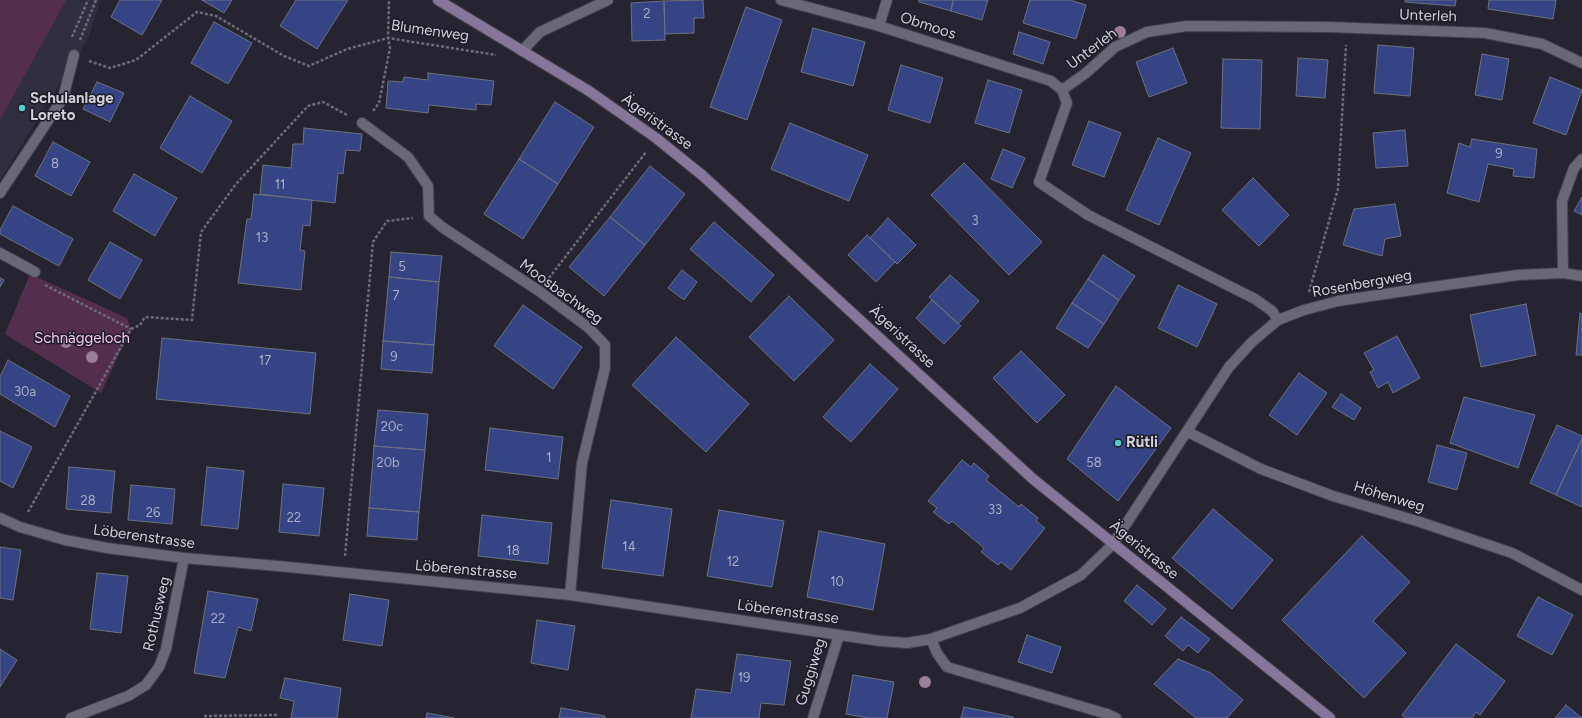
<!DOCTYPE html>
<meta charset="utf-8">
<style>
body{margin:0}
canvas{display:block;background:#262430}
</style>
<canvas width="1582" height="718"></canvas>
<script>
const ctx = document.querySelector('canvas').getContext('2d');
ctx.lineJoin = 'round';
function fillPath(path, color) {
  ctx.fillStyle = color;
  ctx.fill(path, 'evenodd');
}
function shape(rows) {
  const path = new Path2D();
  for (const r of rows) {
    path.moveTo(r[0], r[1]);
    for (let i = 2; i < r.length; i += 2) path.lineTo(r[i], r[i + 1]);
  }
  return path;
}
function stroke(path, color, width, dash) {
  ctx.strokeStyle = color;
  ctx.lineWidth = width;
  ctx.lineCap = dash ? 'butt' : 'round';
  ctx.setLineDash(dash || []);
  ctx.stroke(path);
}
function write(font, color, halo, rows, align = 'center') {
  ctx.font = font + ' Figtree,sans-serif';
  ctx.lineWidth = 3;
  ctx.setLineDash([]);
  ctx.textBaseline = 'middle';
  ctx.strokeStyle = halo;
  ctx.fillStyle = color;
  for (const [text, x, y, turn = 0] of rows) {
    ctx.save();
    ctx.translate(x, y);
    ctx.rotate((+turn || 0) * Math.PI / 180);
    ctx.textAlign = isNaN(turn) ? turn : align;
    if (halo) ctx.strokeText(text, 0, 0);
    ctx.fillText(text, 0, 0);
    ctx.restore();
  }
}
const built = shape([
 [0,0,100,0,89,37,0,180]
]);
const green = shape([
 [0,0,66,0,0,120],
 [30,274,127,318,131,329,101,393,5,334]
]);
const building = shape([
 [120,0,162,0,142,35,111,17,120,0],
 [202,0,232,0,224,13,202,0],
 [296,0,348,0,317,49,280,26,296,0],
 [703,0,704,18,694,18,694,33,665,34,664,1,703,0],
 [919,0,953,0,951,11,919,2,919,0],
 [953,0,988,0,982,20,951,11,953,0],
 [1030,0,1070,0,1086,5,1076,39,1023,23,1030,0],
 [1405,0,1456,0,1455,6,1405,2,1405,0],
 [1489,0,1556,0,1553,19,1488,9,1489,0],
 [664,1,665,40,632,41,631,3,664,1],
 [746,7,782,20,747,120,710,107,746,7],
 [214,22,252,43,228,84,191,63,214,22],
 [813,28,865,42,853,86,801,72,813,28],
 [1019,32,1050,42,1043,64,1013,54,1019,32],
 [1378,45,1414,48,1410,96,1374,93,1378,45],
 [1173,48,1187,83,1149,97,1136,62,1173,48],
 [1482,54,1509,59,1502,100,1475,95,1482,54],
 [1298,58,1328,60,1325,98,1296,96,1298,58],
 [1223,59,1262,60,1260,129,1221,128,1223,59],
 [901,65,943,78,930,123,888,110,901,65],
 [428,73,494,81,491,105,476,104,476,110,429,105,428,113,386,108,388,81,403,82,404,77,428,80,428,73],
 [1550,77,1582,90,1566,135,1533,123,1550,77],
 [988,80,1022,90,1009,133,975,123,988,80],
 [97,82,124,93,110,122,83,109,97,82],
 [190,96,232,121,202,173,160,148,190,96],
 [555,102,594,127,558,184,519,159,555,102],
 [1089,121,1121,133,1104,177,1072,165,1089,121],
 [790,123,868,155,849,201,771,169,790,123],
 [304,128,362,134,360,151,346,150,343,174,338,173,335,203,260,194,263,165,291,168,293,144,303,144,304,128],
 [1405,130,1408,166,1376,168,1373,133,1405,130],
 [1158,138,1191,153,1159,225,1126,210,1158,138],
 [1472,139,1537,149,1534,178,1513,176,1514,169,1488,164,1479,202,1447,193,1459,143,1470,147,1472,139],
 [53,142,90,162,71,196,35,176,53,142],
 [1003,149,1025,158,1012,188,991,179,1003,149],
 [519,159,558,184,523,239,484,214,519,159],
 [964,163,1042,242,1009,275,931,195,964,163],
 [650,166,685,194,645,245,610,217,650,166],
 [134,174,177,198,155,236,113,211,134,174],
 [1253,178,1289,215,1259,246,1222,210,1253,178],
 [254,194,312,200,310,226,303,225,300,250,305,251,301,290,238,283,247,219,251,219,254,194],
 [1582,197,1582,215,1574,211,1582,197],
 [1395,204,1401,236,1385,239,1382,256,1343,245,1354,209,1395,204],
 [13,206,73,239,59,266,0,234,0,230,13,206],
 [610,217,645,245,604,296,569,267,610,217],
 [888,218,916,245,897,264,870,238,888,218],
 [714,222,774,275,751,302,690,249,714,222],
 [867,235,895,262,876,282,848,255,867,235],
 [110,242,142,260,120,299,88,280,110,242],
 [391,252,442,256,439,282,389,277,391,252],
 [1103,255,1135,276,1119,300,1088,279,1103,255],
 [682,270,697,282,684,300,668,288,682,270],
 [950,275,979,301,958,324,929,297,950,275],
 [389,277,439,282,434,345,383,341,389,277],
 [0,278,4,280,0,287,0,278],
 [1088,279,1119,300,1104,324,1072,303,1088,279],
 [1178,285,1217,304,1197,347,1158,328,1178,285],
 [789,296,834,340,794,381,749,337,789,296],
 [932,300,961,326,944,344,916,318,932,300],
 [1072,303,1104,324,1088,348,1056,328,1072,303],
 [1526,304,1536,355,1481,367,1470,315,1526,304],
 [523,305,582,347,553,389,494,346,523,305],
 [1580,313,1582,314,1582,355,1576,355,1580,313],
 [1397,336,1420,378,1393,393,1388,382,1378,388,1370,372,1374,370,1364,353,1397,336],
 [676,337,749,404,706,452,632,385,676,337],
 [162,338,316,353,310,414,156,399,162,338],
 [383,341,434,345,432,373,381,369,383,341],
 [1021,351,1065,395,1037,423,993,378,1021,351],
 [8,360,70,396,55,427,0,394,0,377,8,360],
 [870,364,898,389,851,442,823,417,870,364],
 [1299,373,1327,393,1297,435,1269,415,1299,373],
 [1116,386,1171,428,1118,501,1067,459,1116,386],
 [1341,394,1361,408,1354,420,1332,407,1341,394],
 [1464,397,1535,415,1518,468,1450,443,1464,397],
 [378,410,428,414,425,450,374,446,378,410],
 [1557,425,1582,436,1582,439,1556,495,1530,483,1557,425],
 [490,428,563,437,558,479,485,470,490,428],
 [0,431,32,447,13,488,0,481,0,431],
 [1582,439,1582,507,1556,495,1582,439],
 [1437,445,1467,453,1457,490,1428,482,1437,445],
 [374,446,425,450,419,512,369,508,374,446],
 [962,460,971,467,974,463,989,476,986,480,1019,507,1021,504,1038,518,1036,521,1045,528,1011,570,1001,562,998,565,981,552,984,548,952,521,949,524,933,512,937,508,928,501,962,460],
 [69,467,115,471,111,513,66,509,69,467],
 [207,467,244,471,238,529,201,525,207,467],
 [283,484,324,488,319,536,279,532,283,484],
 [131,485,175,489,172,524,128,520,131,485],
 [611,500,672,509,663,576,602,568,611,500],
 [369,508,419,512,417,540,367,536,369,508],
 [1213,509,1273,560,1232,609,1172,558,1213,509],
 [719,510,784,521,772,587,707,576,719,510],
 [482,515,552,523,548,564,478,556,482,515],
 [819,531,885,544,873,610,807,597,819,531],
 [1362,536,1410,582,1373,621,1406,653,1364,698,1282,620,1362,536],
 [0,547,21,550,13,600,0,598,0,547],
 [97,573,128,576,121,633,90,629,97,573],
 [1137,585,1166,609,1152,625,1124,601,1137,585],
 [208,591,258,599,251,631,238,627,225,678,194,673,208,591],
 [350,594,389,600,382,646,343,640,350,594],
 [1538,597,1573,615,1552,655,1517,636,1538,597],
 [1181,617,1210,639,1198,653,1188,645,1183,651,1165,636,1181,617],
 [537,620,575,626,568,670,531,663,537,620],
 [1027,635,1061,647,1052,673,1018,662,1027,635],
 [1456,644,1505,681,1480,715,1476,712,1472,718,1406,718,1402,715,1456,644],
 [0,649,17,660,0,687,0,649],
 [737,654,791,661,784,705,761,703,759,718,691,718,696,689,731,693,737,654],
 [1178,659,1211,673,1243,700,1227,718,1196,718,1154,684,1178,659],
 [853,675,894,682,887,718,868,718,846,714,853,675],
 [285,678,341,688,337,718,291,718,294,701,280,698,285,678],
 [1566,705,1582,718,1555,718,1566,705],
 [964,707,1013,717,1013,718,961,718,964,707],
 [561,708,605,716,605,718,559,718,561,708],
 [427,713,454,718,426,718,427,713]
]);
const path = shape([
 [72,37,88,0],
 [80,40,96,0],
 [89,61,110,68,136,60,197,12,216,16,284,56,309,66,347,49,388,38,496,55],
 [373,111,379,103,390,48,388,38,389,0],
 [549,278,646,152],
 [45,285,131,329],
 [1309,292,1338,189,1346,45],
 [28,512,131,329,140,325,145,317,192,320,201,232,236,184,308,106,323,102,347,115],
 [345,556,373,242,387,221,413,218],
 [204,716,278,715]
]);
const lane = shape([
 [0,253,35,272]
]);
const street = shape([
 [781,0,879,26,1051,81,1062,90],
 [879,26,887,0],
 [522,51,540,32,608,0],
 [362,123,408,157,428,186,429,216,442,227,539,291,589,328,605,345,605,368,582,463,570,595],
 [0,193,63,98,74,55],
 [1563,273,1562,201,1574,168,1582,159],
 [1278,320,1272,311,1255,299,1088,215,1039,182,1067,103,1062,90,1086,73,1115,47,1147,32,1187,26,1329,27,1485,33,1542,44,1582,63],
 [1188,432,1261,469,1333,496,1420,522,1512,553,1582,590],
 [0,518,20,527,65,540,107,548,184,558,278,566,570,595,880,641,907,643,931,639,1020,608,1081,575,1113,544,1229,367,1252,342,1278,320,1304,310,1338,301,1425,288,1518,275,1563,273,1582,276],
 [931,639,937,653,947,667,1107,714,1116,718],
 [71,718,128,696,146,685,159,667,166,649,184,558],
 [813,718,839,635]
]);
const secondary = shape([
 [438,0,589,91,656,138,702,175,1033,479,1330,718]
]);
const trees = [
 [1120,32],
 [66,342],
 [92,357],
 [925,682]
];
const markers = [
 [22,108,4,"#53cdc9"],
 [1118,443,4,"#53cdc9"]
];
const numberNames = [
 ["2",647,14],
 ["9",1499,154],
 ["8",55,164],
 ["11",280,185],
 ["3",975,221],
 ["13",262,238],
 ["5",402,267],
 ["7",396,296],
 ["9",394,357],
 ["17",265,361],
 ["30a",25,392],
 ["20c",392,427],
 ["1",549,458],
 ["20b",388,463],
 ["58",1094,463],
 ["28",88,501],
 ["33",995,510],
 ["26",153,513],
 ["22",294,518],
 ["14",629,547],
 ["18",513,551],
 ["12",733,562],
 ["10",837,582],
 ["22",218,619],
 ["19",744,678]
];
const streetNames = [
 ["Unterleh",1428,16,2],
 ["Obmoos",928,26,18],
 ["Blumenweg",430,31,8],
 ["Unterleh",1092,49,-37],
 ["Ägeristrasse",657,122,36],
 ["Rosenbergweg",1362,284,-10],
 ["Moosbachweg",561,292,36],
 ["Ägeristrasse",902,337,43],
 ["Höhenweg",1389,497,17],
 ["Löberenstrasse",144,537,8],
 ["Ägeristrasse",1144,550,39],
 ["Löberenstrasse",466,570,5],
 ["Löberenstrasse",788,612,8],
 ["Rothusweg",157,614,-77],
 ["Guggiweg",811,672,-73]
];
const poiNames = [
 ["Schulanlage",30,99],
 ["Loreto",30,116],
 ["Rütli",1126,443]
];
const parkNames = [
 ["Schnäggeloch",82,339]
];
fillPath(built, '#302e3f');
fillPath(green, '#532e4f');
fillPath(building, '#354485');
stroke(building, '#6c717e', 1);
stroke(lane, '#42404a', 12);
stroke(street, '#42404a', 12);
stroke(secondary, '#42404a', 12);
stroke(path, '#6d6c76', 2.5, [3, 2]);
stroke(lane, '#696876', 10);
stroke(street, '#696876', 10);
stroke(secondary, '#86769a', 10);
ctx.fillStyle = '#9b7d9c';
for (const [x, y] of trees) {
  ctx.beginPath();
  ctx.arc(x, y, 6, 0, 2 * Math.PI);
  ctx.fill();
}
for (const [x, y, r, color] of markers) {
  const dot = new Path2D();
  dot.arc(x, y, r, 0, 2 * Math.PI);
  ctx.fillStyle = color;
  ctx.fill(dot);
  stroke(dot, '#1c1b26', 1.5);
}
write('13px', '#abaec4', null, numberNames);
write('15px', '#d2d1d9', '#1c1b26', streetNames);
write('bold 15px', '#d2d1d9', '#1c1b26', poiNames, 'left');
write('15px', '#fbc6f4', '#1c1b26', parkNames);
</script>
